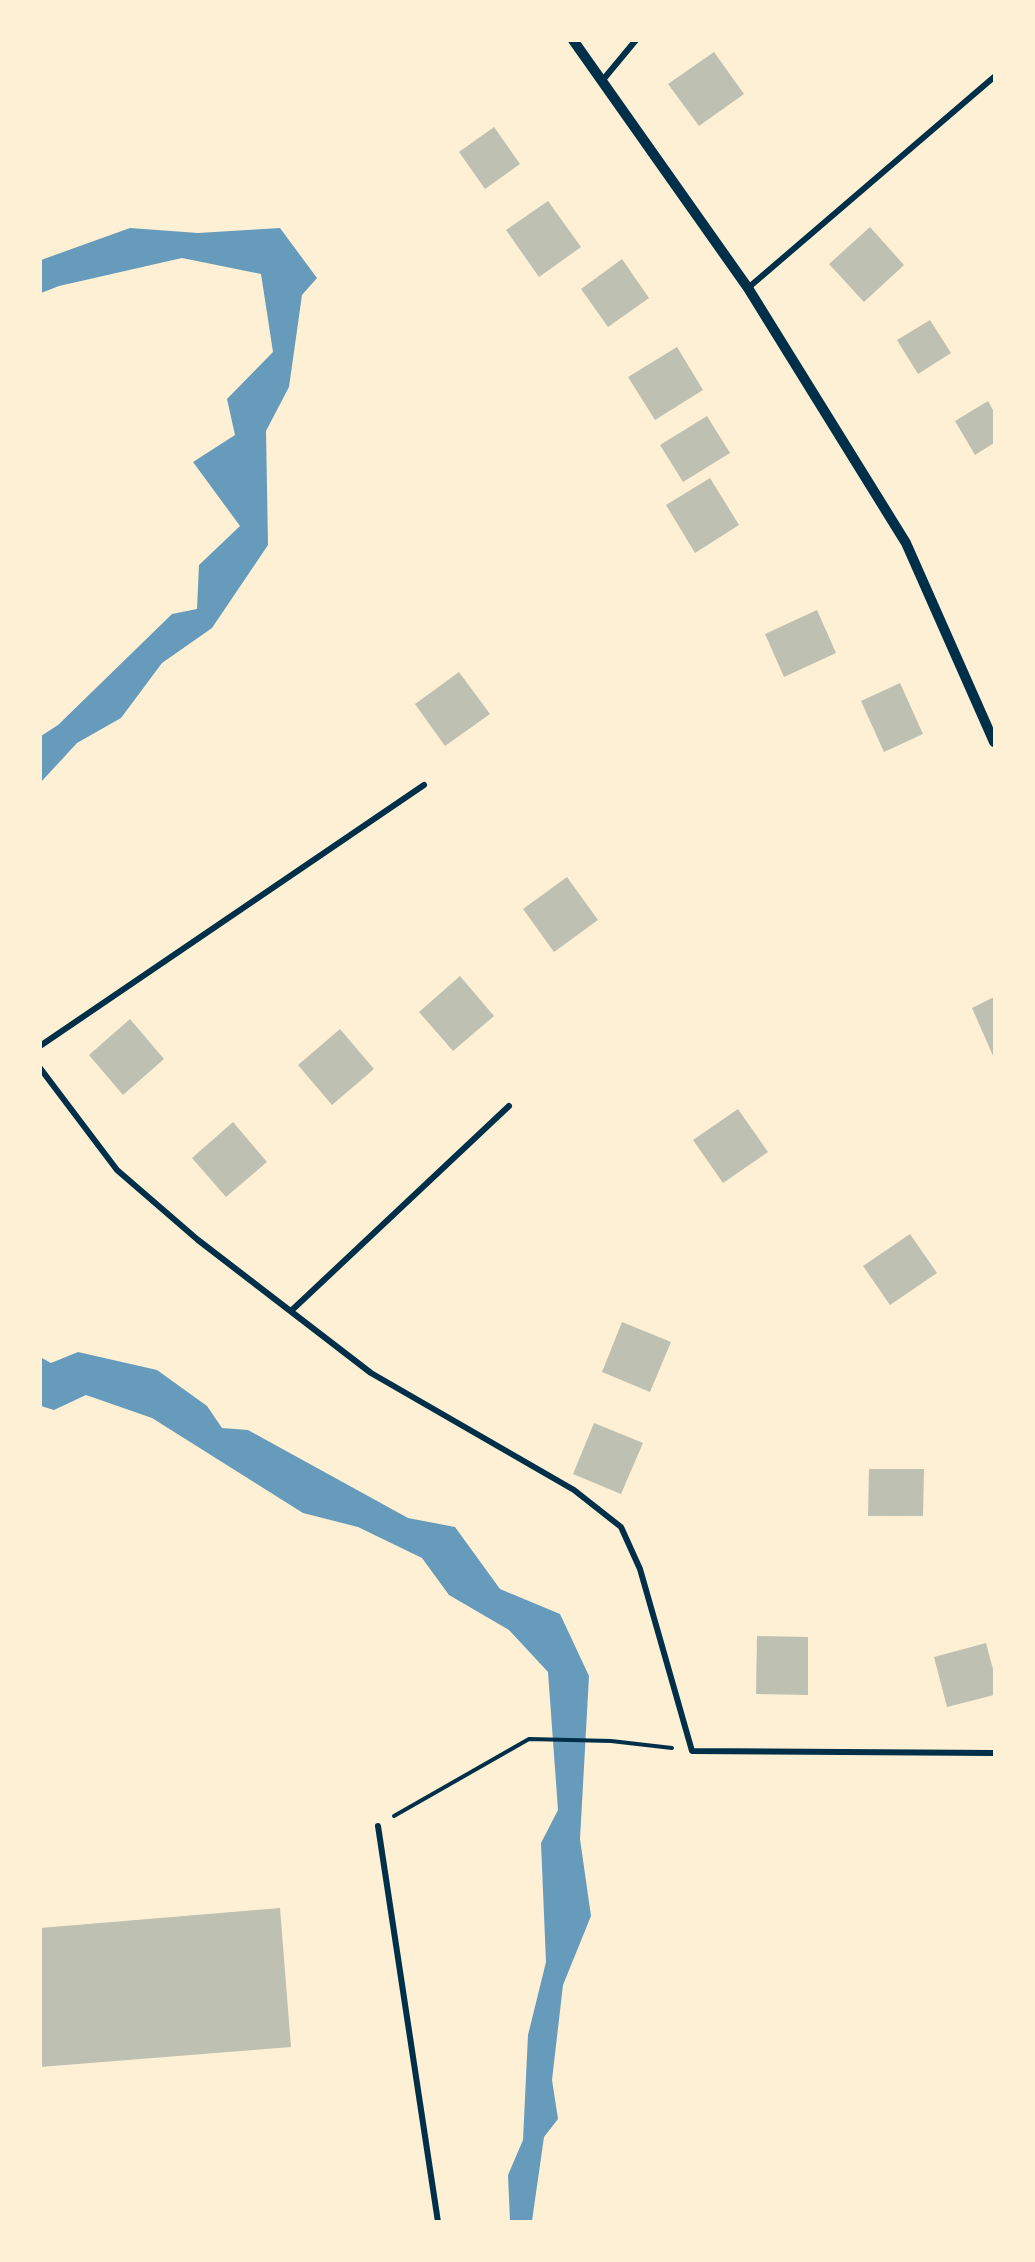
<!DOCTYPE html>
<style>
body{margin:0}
#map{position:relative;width:1035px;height:2262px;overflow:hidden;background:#fdf0d5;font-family:Arial,sans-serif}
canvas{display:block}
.frame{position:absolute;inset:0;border:42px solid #fdf0d5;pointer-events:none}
</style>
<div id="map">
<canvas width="1035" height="2262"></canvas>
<div class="frame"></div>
</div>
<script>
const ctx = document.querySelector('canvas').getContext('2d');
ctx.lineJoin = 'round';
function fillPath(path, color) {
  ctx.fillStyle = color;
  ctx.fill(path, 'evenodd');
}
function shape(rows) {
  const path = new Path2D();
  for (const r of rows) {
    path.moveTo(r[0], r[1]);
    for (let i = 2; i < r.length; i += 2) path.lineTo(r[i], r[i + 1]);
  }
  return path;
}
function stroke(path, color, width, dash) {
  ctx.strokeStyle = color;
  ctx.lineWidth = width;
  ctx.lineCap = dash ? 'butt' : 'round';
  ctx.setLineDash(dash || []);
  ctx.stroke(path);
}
const water = shape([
 [130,228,198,233,280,228,317,278,302,295,289,387,266,431,268,545,212,628,162,663,121,718,77,743,41,782,41,736,58,725,172,614,197,609,199,565,240,526,193,462,235,435,227,399,273,352,261,274,182,258,59,286,41,293,41,260],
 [78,1352,157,1370,207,1406,222,1428,248,1430,408,1518,455,1527,500,1589,560,1614,589,1676,580,1839,591,1916,563,1985,552,2080,558,2119,544,2137,532,2221,510,2221,508,2175,523,2140,528,2035,546,1962,541,1843,558,1810,548,1672,509,1630,449,1595,422,1558,358,1527,303,1513,152,1418,86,1395,54,1410,41,1406,40,1357,51,1363]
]);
const building = shape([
 [714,52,744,94,699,126,668,84],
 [494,127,520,164,485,189,459,152],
 [548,201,581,247,539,277,506,230],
 [870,227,904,265,864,302,829,264],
 [622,259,649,298,608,327,581,289],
 [930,320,951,353,918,374,897,340],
 [677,347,703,390,655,420,628,377],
 [988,401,994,412,994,443,975,455,955,421],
 [707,416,730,453,683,482,660,445],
 [710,478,739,525,695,553,666,505],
 [817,610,836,653,784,677,765,634],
 [459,672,490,714,445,746,415,704],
 [900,683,923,734,884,752,861,701],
 [567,877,598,920,554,952,523,909],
 [460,976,494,1016,453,1051,419,1012],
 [994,997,994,1058,972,1008],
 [130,1019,164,1059,123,1095,89,1055],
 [340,1029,374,1069,332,1105,298,1065],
 [738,1109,768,1152,723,1183,693,1140],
 [233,1122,267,1162,226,1197,192,1158],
 [910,1234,937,1273,890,1305,863,1266],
 [622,1322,671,1342,650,1392,602,1372],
 [594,1423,643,1443,621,1494,573,1474],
 [869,1469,924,1469,923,1516,868,1516],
 [757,1636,808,1637,808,1695,756,1694],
 [986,1643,994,1673,994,1695,947,1707,934,1657],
 [280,1908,291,2047,40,2067,40,1928]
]);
const path = shape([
 [394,1816,529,1739,611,1741,672,1748]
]);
const minor = shape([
 [602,81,636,40],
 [748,288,994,77],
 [40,1046,424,785],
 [40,1068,117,1170,198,1240,371,1373,574,1490,621,1527,640,1569,692,1751,994,1753],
 [291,1311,509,1106],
 [378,1826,438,2222]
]);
const tertiary = shape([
 [573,40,748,288,906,543,994,742]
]);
fillPath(water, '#669bbc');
fillPath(building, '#bec0b2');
stroke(path, '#003049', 4);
stroke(minor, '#003049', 6);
stroke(tertiary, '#003049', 10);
</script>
